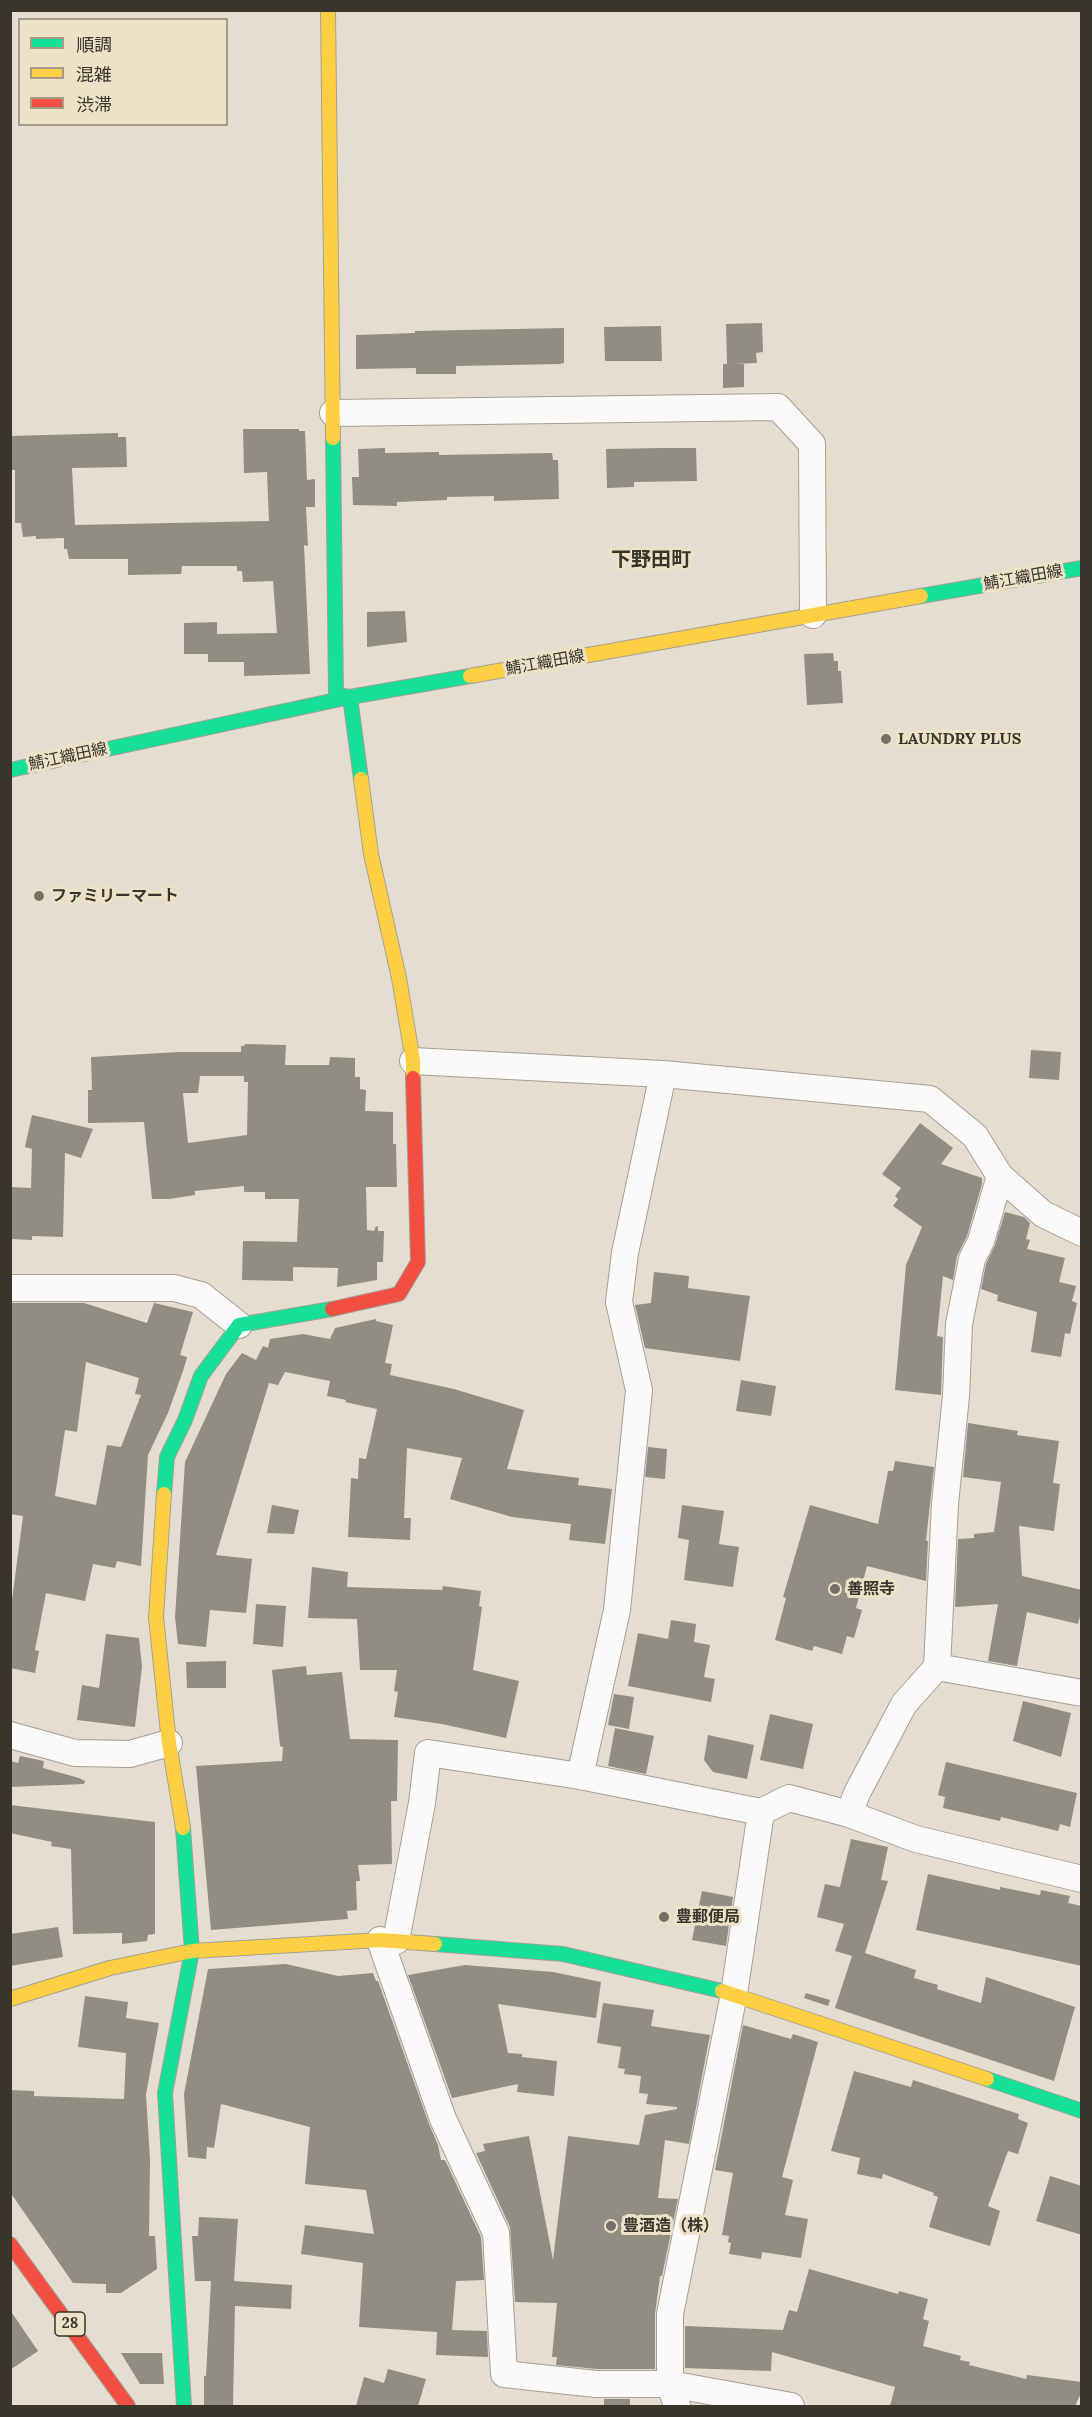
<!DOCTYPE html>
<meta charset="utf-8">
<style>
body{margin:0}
#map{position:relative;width:1092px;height:2417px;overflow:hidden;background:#e5ded0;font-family:Lora,"Noto Sans JP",serif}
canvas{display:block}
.frame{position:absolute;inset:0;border:12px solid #39352b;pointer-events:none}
.legend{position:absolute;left:18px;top:18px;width:210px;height:108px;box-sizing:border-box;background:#ede2c8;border:2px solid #a59d89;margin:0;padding:8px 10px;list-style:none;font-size:18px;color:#39352b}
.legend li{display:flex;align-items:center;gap:12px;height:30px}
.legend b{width:30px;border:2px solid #a59d89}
</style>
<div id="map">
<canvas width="1092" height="2417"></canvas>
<div class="frame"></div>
<ul class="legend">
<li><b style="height:8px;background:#16e098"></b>順調</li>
<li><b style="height:8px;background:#ffcf43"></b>混雑</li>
<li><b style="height:8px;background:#f24e42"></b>渋滞</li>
</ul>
</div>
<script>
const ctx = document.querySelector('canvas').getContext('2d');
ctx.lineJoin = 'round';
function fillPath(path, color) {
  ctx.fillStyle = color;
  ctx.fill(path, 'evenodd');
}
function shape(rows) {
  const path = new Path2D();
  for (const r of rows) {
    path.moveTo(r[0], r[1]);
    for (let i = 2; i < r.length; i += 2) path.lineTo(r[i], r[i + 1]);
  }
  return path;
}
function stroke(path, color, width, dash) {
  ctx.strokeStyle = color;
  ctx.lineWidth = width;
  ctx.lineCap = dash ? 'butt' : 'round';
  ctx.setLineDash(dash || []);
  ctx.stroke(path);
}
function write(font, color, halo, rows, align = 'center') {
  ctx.font = font + ' Lora,"Noto Sans JP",serif';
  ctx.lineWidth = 6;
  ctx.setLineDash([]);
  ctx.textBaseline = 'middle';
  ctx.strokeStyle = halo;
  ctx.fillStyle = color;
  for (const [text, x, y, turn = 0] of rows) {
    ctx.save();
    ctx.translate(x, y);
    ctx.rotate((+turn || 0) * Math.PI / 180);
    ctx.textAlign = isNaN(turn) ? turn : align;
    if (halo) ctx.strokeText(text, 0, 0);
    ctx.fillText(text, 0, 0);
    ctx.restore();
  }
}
const building = shape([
 [762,323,763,352,756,353,757,363,731,364,744,364,744,387,723,388,723,364,727,364,726,324],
 [661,326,662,361,605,361,604,327],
 [564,328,564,363,560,364,456,366,456,374,416,374,416,368,356,369,356,335,415,333,415,331],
 [243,429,299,429,299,431,305,431,307,480,315,479,315,507,306,507,308,546,304,545,310,674,244,676,244,662,208,662,208,654,184,654,184,623,217,622,217,634,277,633,273,581,243,582,242,571,237,571,237,566,182,566,181,574,128,575,128,559,69,559,67,549,64,549,64,538,36,539,36,536,23,537,21,523,15,523,15,470,10,470,10,436,118,433,118,437,126,437,127,467,72,468,75,525,269,521,267,472,244,473],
 [385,448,385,453,439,452,439,455,552,453,553,460,558,460,559,499,494,501,494,496,447,497,447,500,397,502,397,506,353,505,352,477,359,477,358,449],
 [661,448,696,448,697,481,634,482,634,487,607,488,606,449],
 [405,611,407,642,367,647,367,612],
 [833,653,834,661,838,661,838,671,841,671,843,703,807,705,804,654],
 [245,1044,286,1045,285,1065,329,1065,330,1057,355,1058,355,1077,360,1077,360,1089,366,1090,365,1111,393,1112,393,1144,396,1144,397,1187,366,1187,367,1230,374,1231,376,1226,378,1227,378,1231,384,1231,383,1262,377,1262,377,1280,337,1287,338,1268,293,1267,293,1281,242,1280,243,1241,297,1242,299,1199,265,1199,265,1192,244,1192,244,1186,195,1191,195,1195,169,1199,152,1199,144,1122,88,1123,88,1090,92,1090,91,1057,179,1052,241,1052,241,1046,244,1046],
 [200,1076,244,1076,244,1082,248,1082,247,1135,188,1143,183,1093,198,1093],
 [1031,1050,1061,1052,1059,1080,1029,1078],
 [32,1115,93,1129,81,1158,65,1153,63,1237,32,1236,32,1240,10,1239,10,1187,31,1188,32,1149,25,1147],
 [920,1123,953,1148,941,1164,982,1178,982,1184,967,1236,957,1256,953,1280,943,1276,937,1336,943,1337,941,1395,895,1390,906,1265,922,1227,893,1206,898,1199,895,1196,901,1188,882,1174],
 [1005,1212,1024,1217,1030,1223,1026,1239,1030,1240,1027,1249,1065,1258,1059,1282,1076,1286,1072,1301,1077,1303,1070,1334,1065,1333,1061,1357,1031,1352,1037,1312,997,1301,998,1295,981,1289,986,1264,995,1245],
 [654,1272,689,1276,688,1288,750,1296,740,1361,645,1348,635,1305,651,1303],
 [10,1303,84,1303,147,1323,154,1303,193,1312,180,1355,187,1357,184,1368,168,1413,148,1455,141,1566,117,1561,115,1568,93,1564,85,1601,46,1593,35,1650,39,1651,35,1673,10,1668,10,1615,23,1516,10,1514],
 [86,1362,139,1378,135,1394,141,1395,121,1447,107,1445,96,1505,55,1496,65,1430,77,1432],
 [376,1319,376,1321,393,1325,385,1363,392,1364,390,1375,454,1389,524,1410,507,1469,579,1478,578,1485,612,1489,605,1544,569,1540,571,1524,512,1517,450,1499,462,1458,407,1448,404,1518,411,1518,410,1540,348,1537,351,1478,358,1479,359,1458,366,1459,377,1409,345,1402,346,1400,327,1396,330,1381,285,1372,278,1385,269,1383,216,1555,252,1559,246,1613,210,1610,206,1647,178,1644,175,1617,185,1462,226,1374,242,1353,256,1360,263,1346,268,1348,270,1339,303,1334,330,1339,335,1328],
 [741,1380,776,1386,771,1416,736,1411],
 [968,1423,1018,1431,1017,1435,1059,1441,1053,1483,1060,1484,1054,1531,1019,1526,1022,1576,1082,1590,1082,1609,1078,1624,1027,1612,1017,1666,988,1661,998,1604,955,1607,958,1539,974,1538,974,1534,994,1532,1001,1482,963,1477],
 [648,1447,667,1449,665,1479,645,1477],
 [895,1461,934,1467,926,1541,928,1541,926,1581,867,1566,856,1608,862,1610,854,1638,847,1636,842,1654,814,1646,812,1651,775,1640,786,1598,783,1597,810,1505,878,1524,888,1471,893,1471],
 [272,1505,299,1510,294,1534,267,1533],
 [682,1505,724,1511,719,1544,739,1547,733,1587,684,1580,689,1540,678,1538],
 [312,1567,348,1572,347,1587,442,1590,443,1586,481,1591,479,1606,482,1607,473,1670,519,1681,506,1738,442,1724,394,1717,398,1692,394,1691,397,1670,360,1670,357,1619,308,1618],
 [256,1604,286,1606,283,1647,253,1644],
 [671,1620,696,1624,694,1642,710,1645,704,1677,715,1679,711,1702,628,1686,638,1633,668,1639],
 [106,1634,139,1638,142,1667,135,1727,77,1720,82,1685,99,1688],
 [226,1661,226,1688,187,1688,186,1662],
 [306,1666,307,1675,342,1672,350,1739,398,1740,397,1801,391,1801,392,1864,358,1865,360,1881,356,1881,357,1910,347,1911,348,1919,211,1930,196,1766,282,1761,283,1747,280,1746,272,1670],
 [614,1694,634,1697,629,1729,608,1725],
 [1023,1701,1071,1713,1061,1757,1013,1741],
 [770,1714,813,1724,803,1769,760,1760],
 [615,1728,654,1736,646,1774,608,1766],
 [708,1735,754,1745,747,1779,713,1772,704,1760],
 [20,1756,44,1761,43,1768,79,1778,85,1781,84,1784,10,1787,10,1761,18,1763],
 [946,1762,1077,1793,1070,1827,1060,1824,1058,1831,1001,1817,1000,1821,943,1808,945,1797,938,1795],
 [10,1805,155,1822,155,1934,148,1935,147,1941,122,1944,122,1933,73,1934,71,1849,51,1846,52,1842,10,1833],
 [851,1839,888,1847,881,1880,888,1881,865,1953,916,1970,914,1978,938,1985,937,1989,981,2003,986,1977,1075,2007,1054,2081,835,2008,852,1956,835,1951,844,1924,817,1917,825,1884,840,1887],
 [928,1874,1000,1890,1000,1887,1040,1895,1041,1890,1070,1896,1068,1903,1082,1906,1082,1966,916,1930],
 [702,1891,733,1897,726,1946,692,1940],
 [58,1927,63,1957,10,1966,10,1934],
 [286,1964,338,1976,373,1973,376,1981,378,1981,429,2124,438,2145,441,2160,445,2160,481,2237,484,2280,456,2281,452,2330,487,2331,488,2357,436,2355,437,2332,359,2327,363,2263,301,2254,305,2225,374,2234,366,2190,305,2184,310,2127,221,2104,214,2148,207,2147,206,2159,188,2157,184,2094,208,1969],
 [465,1965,553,1972,601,1982,596,2018,498,2004,508,2053,522,2054,522,2057,557,2061,554,2096,517,2092,518,2084,452,2098,408,1975],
 [806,1993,830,2000,828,2006,804,1998],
 [85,1996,128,2002,126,2018,159,2023,146,2094,150,2160,149,2236,155,2236,157,2269,121,2293,106,2293,106,2284,73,2283,10,2192,10,2090,34,2091,34,2096,124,2099,126,2053,78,2047],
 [603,2003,654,2010,651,2026,710,2035,689,2144,665,2140,658,2198,678,2199,662,2276,660,2276,655,2314,655,2369,597,2369,556,2365,557,2357,552,2357,557,2303,515,2302,510,2227,476,2153,485,2151,483,2144,529,2136,553,2260,568,2136,639,2145,645,2115,677,2109,677,2107,646,2104,648,2094,639,2093,641,2076,624,2074,625,2069,618,2068,621,2047,597,2043],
 [743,2025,791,2039,793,2034,818,2042,782,2177,793,2180,785,2215,808,2219,801,2258,762,2252,761,2259,729,2254,731,2243,728,2242,729,2236,722,2235,733,2173,715,2170],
 [854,2071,911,2087,913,2080,1019,2114,1018,2119,1028,2123,1018,2154,1008,2151,988,2206,1000,2211,990,2246,929,2227,938,2197,933,2195,934,2193,883,2174,882,2179,857,2174,860,2158,831,2151],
 [1050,2176,1082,2186,1082,2235,1036,2221],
 [199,2217,238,2219,234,2281,292,2285,291,2309,235,2306,233,2406,204,2406,204,2376,206,2376,211,2281,195,2281,192,2236,198,2236],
 [809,2269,898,2294,899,2291,928,2299,923,2319,929,2321,923,2346,961,2356,960,2360,970,2362,969,2365,1026,2379,1027,2375,1082,2382,1082,2391,1075,2406,890,2406,895,2387,772,2352,771,2371,685,2368,685,2326,783,2330,789,2310,797,2312],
 [10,2310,38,2351,10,2370],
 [121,2353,162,2353,164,2384,140,2384],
 [388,2369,426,2379,418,2406,356,2406,364,2377,384,2383],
 [604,2399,630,2399,630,2406,604,2406]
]);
const street = shape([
 [333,413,778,407,812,444,813,615],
 [413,1061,663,1074,930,1099,975,1136,1000,1176,1043,1214,1082,1233],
 [1000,1176,981,1241,972,1259,959,1324,956,1396,945,1504,937,1667,904,1704,857,1793,849,1814,916,1839,1082,1879],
 [10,1288,174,1288,201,1295,239,1325],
 [937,1667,1082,1693],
 [10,1735,75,1753,130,1754,169,1743],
 [580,1776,617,1610,639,1390,619,1302,625,1253,663,1074],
 [380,1940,443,2119,496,2233,504,2374,596,2384,670,2384,791,2406],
 [396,1941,422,1803,428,1753,580,1776,761,1812,789,1798,849,1814],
 [677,2406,670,2384,670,2314,734,1994,761,1812]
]);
const fast = shape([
 [333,438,336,695,350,697,361,779],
 [921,596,1082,568],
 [10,770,350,697,470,676],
 [164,1494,167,1457,185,1420,201,1376,239,1325,332,1309],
 [183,1828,192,1951,165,2093,184,2406],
 [435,1944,563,1954,722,1991],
 [987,2079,1082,2111]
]);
const slow = shape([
 [328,10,333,438],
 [470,676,921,596],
 [361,779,371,854,399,978,413,1061,413,1078],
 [164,1494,156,1617,169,1743,183,1828],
 [722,1991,987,2079],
 [10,1999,110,1968,192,1951,380,1940,435,1944]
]);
const jam = shape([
 [332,1309,399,1294,418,1262,413,1078],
 [10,2244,128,2406]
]);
const markers = [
 [886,739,6,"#757065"],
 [39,896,6,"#757065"],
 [835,1589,6,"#757065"],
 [664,1917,6,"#757065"],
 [611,2226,6,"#757065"]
];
const shields = [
 [70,2324,30]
];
const shieldNames = [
 ["28",70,2324]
];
const streetNames = [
 ["鯖江織田線",1023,578,-10],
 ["鯖江織田線",545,663,-10],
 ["鯖江織田線",68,757,-12]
];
const poiNames = [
 ["LAUNDRY PLUS",898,739],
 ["ファミリーマート",51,896],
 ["善照寺",847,1589],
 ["豊郵便局",676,1917],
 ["豊酒造（株）",623,2226]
];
const quarterNames = [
 ["下野田町",651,560]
];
fillPath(building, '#928d82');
stroke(street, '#a49f95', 28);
stroke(fast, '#a49f95', 16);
stroke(slow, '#a49f95', 16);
stroke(jam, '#a49f95', 16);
stroke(street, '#fbfaf8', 26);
stroke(fast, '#16e098', 14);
stroke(slow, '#ffcf43', 14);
stroke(jam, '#f24e42', 14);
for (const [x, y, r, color] of markers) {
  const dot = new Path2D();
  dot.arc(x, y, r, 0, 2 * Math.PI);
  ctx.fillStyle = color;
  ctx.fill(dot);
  stroke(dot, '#ede2c8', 2);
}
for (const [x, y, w] of shields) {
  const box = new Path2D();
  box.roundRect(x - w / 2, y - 12, w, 24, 4.5);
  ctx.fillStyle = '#ede2c8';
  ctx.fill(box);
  stroke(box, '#39352b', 1.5);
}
write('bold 15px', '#39352b', null, shieldNames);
write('16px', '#39352b', '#ede2c8', streetNames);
write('bold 16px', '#39352b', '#ede2c8', poiNames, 'left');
write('bold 20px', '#39352b', '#ede2c8', quarterNames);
</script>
